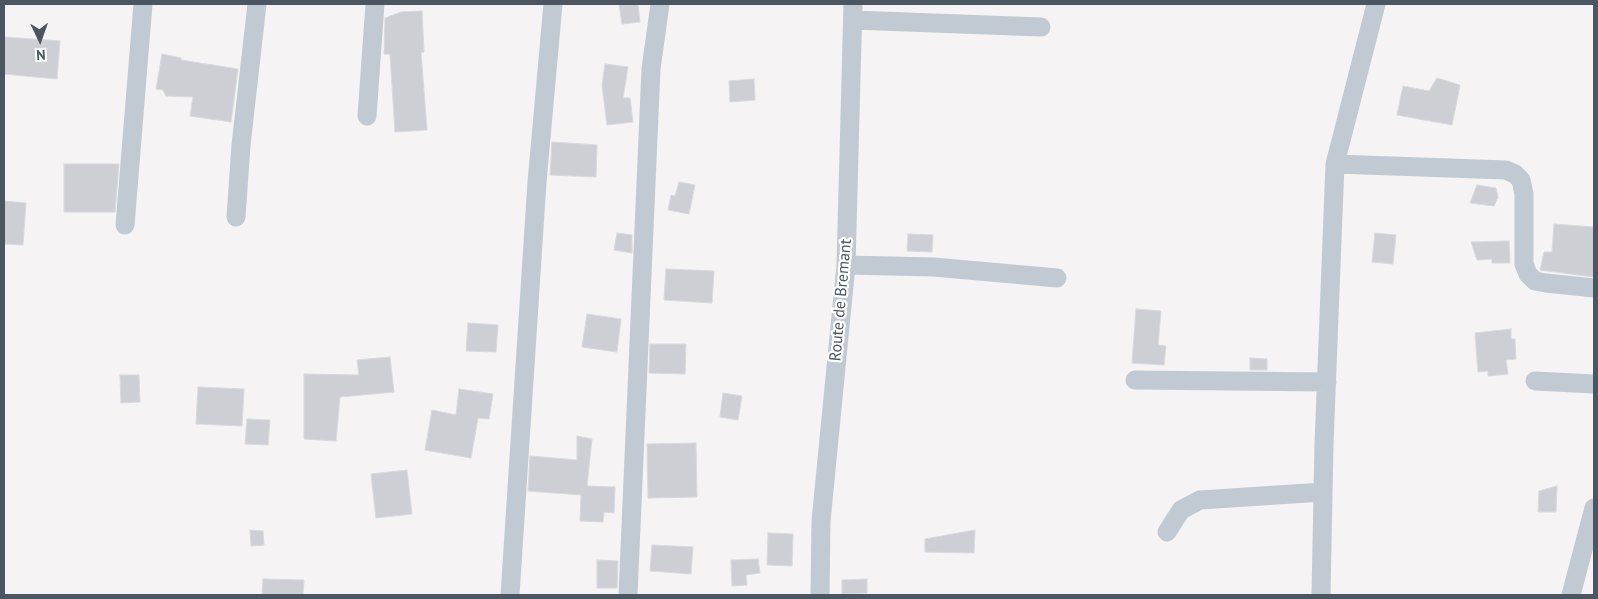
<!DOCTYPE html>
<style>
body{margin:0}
#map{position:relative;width:1598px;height:599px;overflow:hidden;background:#f5f3f3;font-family:"PT Sans",sans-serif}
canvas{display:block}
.frame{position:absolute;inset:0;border:5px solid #4a5661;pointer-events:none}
.north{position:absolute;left:15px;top:15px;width:50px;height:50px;-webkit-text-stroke:4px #fff;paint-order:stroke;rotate:177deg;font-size:14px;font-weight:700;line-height:20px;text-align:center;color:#4a5661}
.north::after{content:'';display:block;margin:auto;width:18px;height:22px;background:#4a5661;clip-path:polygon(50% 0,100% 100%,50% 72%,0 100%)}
</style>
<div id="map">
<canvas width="1598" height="599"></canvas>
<div class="frame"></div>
<div class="north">N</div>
</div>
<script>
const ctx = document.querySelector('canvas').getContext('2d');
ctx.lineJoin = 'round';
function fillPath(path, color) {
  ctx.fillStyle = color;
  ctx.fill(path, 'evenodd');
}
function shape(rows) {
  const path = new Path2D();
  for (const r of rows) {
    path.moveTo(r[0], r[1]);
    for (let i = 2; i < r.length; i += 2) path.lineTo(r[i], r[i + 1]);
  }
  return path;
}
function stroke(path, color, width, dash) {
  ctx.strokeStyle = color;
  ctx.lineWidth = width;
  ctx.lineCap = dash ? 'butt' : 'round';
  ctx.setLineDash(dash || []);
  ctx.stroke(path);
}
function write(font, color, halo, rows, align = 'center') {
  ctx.font = font + ' "PT Sans",sans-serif';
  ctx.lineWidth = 4.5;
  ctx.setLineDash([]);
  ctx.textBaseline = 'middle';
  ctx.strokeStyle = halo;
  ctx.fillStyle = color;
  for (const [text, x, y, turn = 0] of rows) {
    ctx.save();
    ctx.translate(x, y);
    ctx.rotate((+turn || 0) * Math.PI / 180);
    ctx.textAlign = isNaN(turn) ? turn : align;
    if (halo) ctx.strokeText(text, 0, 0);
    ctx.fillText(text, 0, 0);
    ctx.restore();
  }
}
const building = shape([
 [619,4,638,4,640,22,622,24,619,4],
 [422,11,424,52,421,52,427,130,395,132,390,54,384,54,385,18,401,12,422,11],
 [4,37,60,41,57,79,4,74,4,37],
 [162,54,181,58,181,60,238,69,231,122,190,116,193,97,166,96,163,90,156,89,162,54],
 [605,64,628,67,623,98,630,98,633,122,607,125,602,85,605,64],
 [1437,78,1460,85,1452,125,1397,115,1403,86,1429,91,1437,78],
 [754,79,755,100,730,102,729,81,754,79],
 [552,142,597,145,596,177,550,175,552,142],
 [64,164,119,164,115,212,64,212,64,164],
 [679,182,695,185,689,214,668,210,671,195,675,196,679,182],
 [1477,185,1496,188,1498,197,1494,206,1470,203,1477,185],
 [4,201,26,203,23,245,4,244,4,201],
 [1554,224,1594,227,1594,277,1540,270,1544,252,1552,252,1554,224],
 [617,233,632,235,632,253,614,250,617,233],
 [1375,233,1396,235,1393,264,1372,262,1375,233],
 [908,234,933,235,932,252,907,251,908,234],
 [1509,241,1510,263,1492,263,1492,259,1477,260,1471,242,1509,241],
 [666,269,714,271,712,303,664,300,666,269],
 [1136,309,1161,311,1158,345,1166,346,1164,365,1132,363,1136,309],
 [587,314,621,319,617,352,582,347,587,314],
 [468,323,498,325,496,352,466,351,468,323],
 [1511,329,1511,339,1515,339,1516,359,1506,360,1508,374,1488,376,1488,371,1478,372,1475,333,1511,329],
 [650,344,686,344,685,374,649,373,650,344],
 [390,357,394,392,340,397,336,441,304,439,304,374,359,375,357,360,390,357],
 [1250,358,1267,359,1267,370,1250,370,1250,358],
 [120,375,139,375,140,402,121,403,120,375],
 [198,387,244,389,242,426,196,424,198,387],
 [459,389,493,394,489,419,478,418,471,458,425,450,432,410,456,415,459,389],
 [723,393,742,396,738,420,720,417,723,393],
 [247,419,270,420,268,445,245,444,247,419],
 [577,436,592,439,587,486,615,487,614,513,604,512,603,522,580,521,581,495,528,491,530,456,577,460,577,436],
 [696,443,697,497,648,498,647,444,696,443],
 [407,470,412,514,376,518,371,474,407,470],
 [1557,486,1556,512,1538,512,1539,491,1557,486],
 [250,530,263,531,264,545,251,546,250,530],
 [975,530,974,553,925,552,925,539,975,530],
 [768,533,793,534,792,566,767,565,768,533],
 [652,545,693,547,691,574,650,571,652,545],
 [758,559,760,573,746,575,747,585,732,586,731,560,758,559],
 [597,560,618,561,617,588,597,588,597,560],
 [263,579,304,580,303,595,262,595,263,579],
 [867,579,867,593,842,594,842,580,867,579]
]);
const minor = shape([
 [853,20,1041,27],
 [367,116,375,4],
 [1335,164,1506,170,1515,174,1521,180,1524,194,1524,264,1528,274,1535,281,1546,283,1594,288],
 [236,217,241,145,257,4],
 [125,225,143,4],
 [846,265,934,267,1057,278],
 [1135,380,1327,382],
 [1535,381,1594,384],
 [1167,532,1181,510,1200,500,1323,492],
 [510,595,537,182,553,4],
 [628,595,651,69,660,4],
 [820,595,821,521,846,265,853,4],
 [1321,595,1324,444,1335,164,1376,4],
 [1571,595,1594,508]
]);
const streetNames = [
 ["Route de Bremant",841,300,-85]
];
fillPath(building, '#cdcfd5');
stroke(building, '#d7d9de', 1);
stroke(minor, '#c1cad2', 19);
write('16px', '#4a5661', '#fff', streetNames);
</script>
